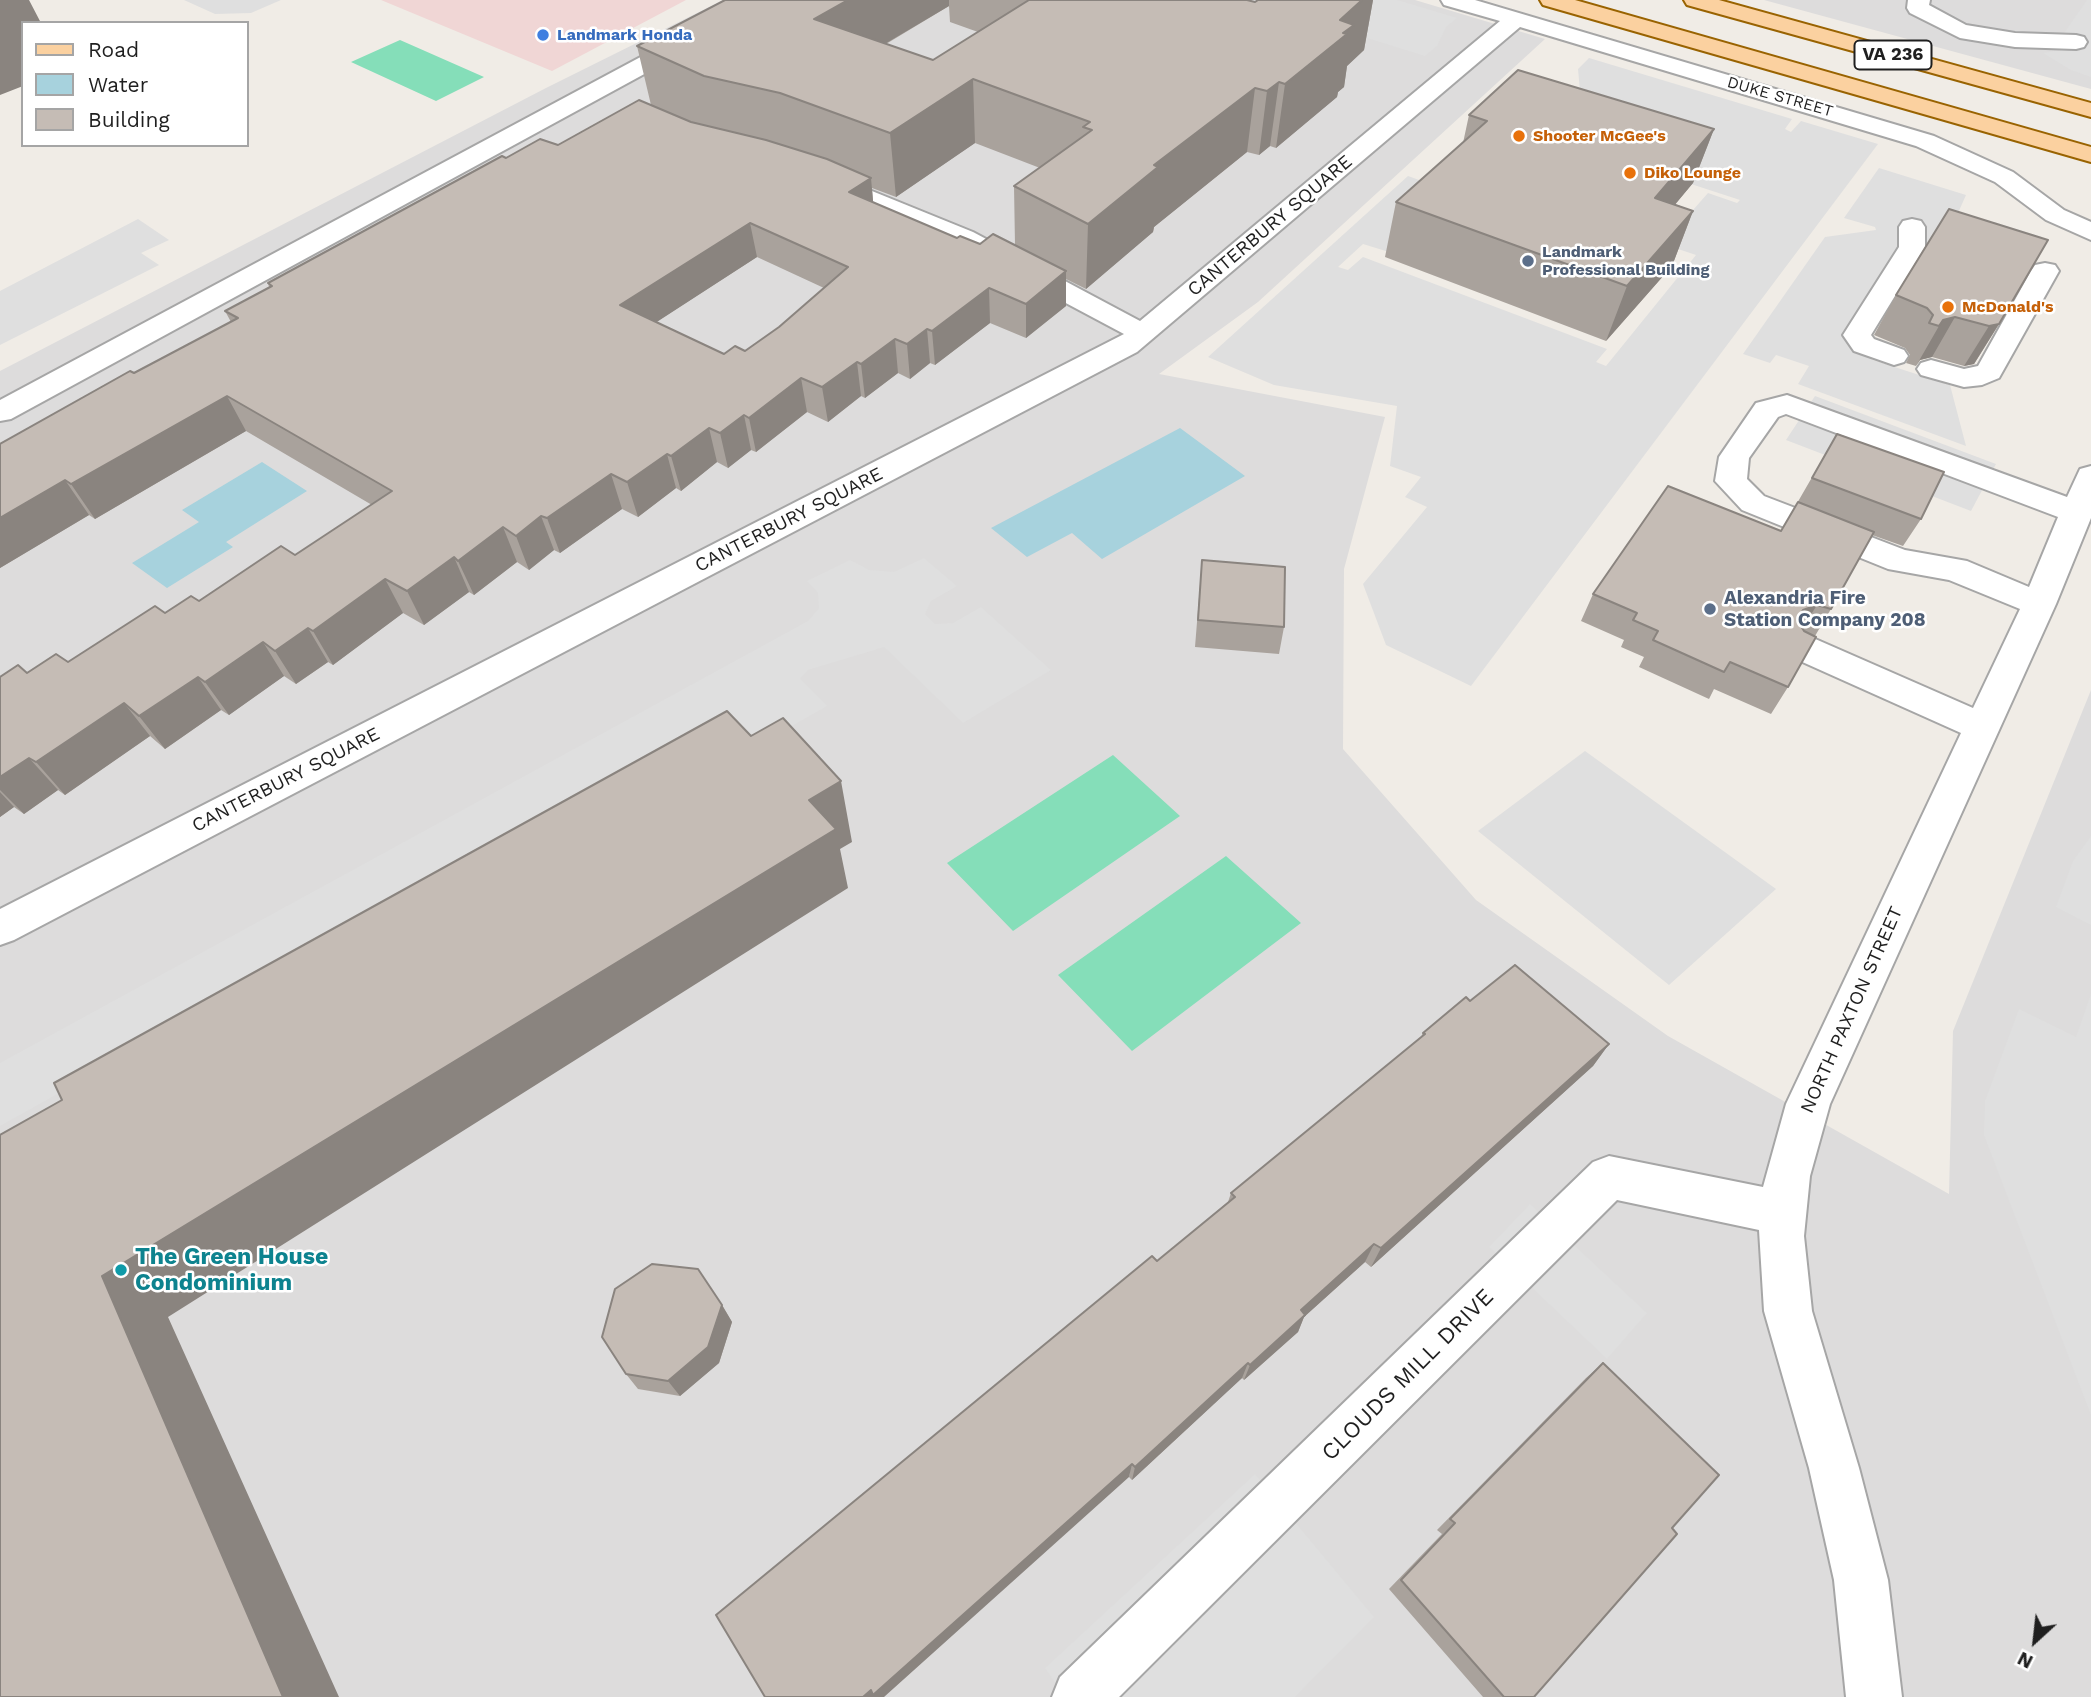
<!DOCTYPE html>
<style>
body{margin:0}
#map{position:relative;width:2091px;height:1697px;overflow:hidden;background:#f0ece6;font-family:"Work Sans",sans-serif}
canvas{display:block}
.legend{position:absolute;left:21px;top:21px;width:228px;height:126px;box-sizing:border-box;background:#fff;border:2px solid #a5a5a5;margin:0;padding:9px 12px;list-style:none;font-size:21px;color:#1f1f1f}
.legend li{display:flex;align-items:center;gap:14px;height:35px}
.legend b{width:35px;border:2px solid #a5a5a5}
.north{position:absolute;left:2000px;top:1606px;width:70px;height:70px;-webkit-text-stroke:5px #fff;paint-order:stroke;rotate:207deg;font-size:19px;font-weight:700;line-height:28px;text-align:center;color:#1f1f1f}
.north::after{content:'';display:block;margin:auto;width:24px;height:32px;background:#1f1f1f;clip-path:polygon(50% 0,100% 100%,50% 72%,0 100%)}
</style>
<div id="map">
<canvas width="2091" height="1697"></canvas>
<ul class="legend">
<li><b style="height:9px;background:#fbd1a0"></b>Road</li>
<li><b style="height:19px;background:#a7d2dd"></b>Water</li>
<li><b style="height:19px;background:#c5bcb5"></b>Building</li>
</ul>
<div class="north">N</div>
</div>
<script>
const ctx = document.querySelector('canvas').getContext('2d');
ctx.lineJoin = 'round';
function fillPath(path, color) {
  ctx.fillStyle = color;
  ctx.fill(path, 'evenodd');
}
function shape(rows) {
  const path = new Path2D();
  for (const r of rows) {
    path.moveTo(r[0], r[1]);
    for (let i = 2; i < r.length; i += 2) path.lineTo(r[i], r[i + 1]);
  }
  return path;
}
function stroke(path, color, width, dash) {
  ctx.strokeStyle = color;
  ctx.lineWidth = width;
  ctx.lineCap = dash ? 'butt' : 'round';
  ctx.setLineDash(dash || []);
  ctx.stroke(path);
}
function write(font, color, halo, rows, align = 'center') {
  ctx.font = font + ' "Work Sans",sans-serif';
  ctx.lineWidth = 5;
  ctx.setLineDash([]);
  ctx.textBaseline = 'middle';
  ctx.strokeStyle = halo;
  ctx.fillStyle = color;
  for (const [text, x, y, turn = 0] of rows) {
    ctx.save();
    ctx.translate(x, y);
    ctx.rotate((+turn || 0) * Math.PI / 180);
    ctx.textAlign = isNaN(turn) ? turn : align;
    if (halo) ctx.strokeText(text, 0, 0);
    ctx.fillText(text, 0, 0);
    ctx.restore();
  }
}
const residential = shape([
 [723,0,1415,0,1545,39,1258,302,1159,374,1385,417,1344,569,1343,749,1476,900,1668,1036,1949,1194,1953,1031,2091,690,2091,1697,0,1697,0,371,546,88],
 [1764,0,2091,0,2091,89]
]);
const commercial = shape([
 [381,0,686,0,552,71]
]);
const pitch = shape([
 [400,40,484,77,436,101,351,62],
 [1113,755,1180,816,1013,931,947,863],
 [1226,856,1301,923,1132,1051,1058,975]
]);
const parking = shape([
 [184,0,281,0,251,13,215,14],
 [1245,0,1397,0,1457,18,1446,27,1437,46,1425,56],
 [2087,0,2091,0,2091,77,2071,70,2043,53,2061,50,2055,46],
 [1589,58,1792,119,1785,129,1791,132,1801,121,1878,144,1471,686,1386,645,1363,584,1427,507,1405,497,1421,477,1390,466,1397,406,1274,385,1208,357,1408,176,1455,193,1389,252,1363,244,1338,267,1348,270,1363,257,1607,349,1596,362,1606,366,1696,255,1663,244,1708,193,1737,203,1740,200,1547,137,1580,91,1578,69],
 [1879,168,1966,195,1958,213,1985,235,1994,222,2042,237,2022,272,1952,247,1901,247,1851,342,1873,360,1950,385,1966,446,1798,384,1809,366,1776,355,1770,363,1743,354,1825,237,1876,230,1875,227,1844,218],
 [138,219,169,240,141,253,159,265,0,345,0,291],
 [1815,396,1996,464,1971,511,1786,440],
 [924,558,957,586,931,601,925,614,935,624,953,623,981,607,1051,670,963,723,884,647,808,670,800,679,827,706,662,800,258,982,0,1126,0,1063,808,621,819,608,818,593,807,581,850,560,869,570,894,572],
 [1585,751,1776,889,1669,985,1478,831],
 [2091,836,2091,925,2056,907,2073,861],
 [2091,994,2091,1415,1984,1135,1985,1101,2019,1009,2076,1037],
 [1530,1204,1647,1313,1607,1359,1489,1247],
 [1255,1474,1374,1617,1295,1697,1065,1697,1045,1668]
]);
const water = shape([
 [1180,428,1245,476,1102,559,1072,533,1027,557,991,528],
 [262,462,307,491,226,542,233,547,167,588,132,563,199,522,182,510]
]);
const minor = shape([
 [747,0,774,0,771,5,11,419,0,421,0,400,747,0],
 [1441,0,1475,0,1934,136,2013,172,2064,210,2091,222,2091,240,2046,220,1995,182,1916,146,1520,27,1137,352,14,940,0,945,0,909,1124,334,955,244,817,186,813,181,817,176,826,173,835,176,973,232,1140,321,1500,21,1444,5,1441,0],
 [1908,0,1930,0,1929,5,1966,25,2015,33,2076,35,2084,37,2087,42,2084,47,2076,49,2015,47,1960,38,1910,13,1907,8,1908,0],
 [1912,219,1921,221,1925,227,1925,247,1871,335,1874,339,1904,350,1908,356,1904,362,1894,365,1854,351,1843,335,1899,247,1899,227,1903,221,1912,219],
 [2045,263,2055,265,2059,271,1999,378,1982,385,1964,387,1921,375,1917,369,1921,363,1931,360,1964,369,1978,366,2031,271,2035,265,2045,263],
 [1787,395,2067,497,2080,469,2091,466,2091,518,2056,604,1830,1104,1810,1176,1804,1236,1812,1311,1859,1468,1888,1580,1902,1697,1846,1697,1834,1580,1809,1468,1764,1311,1759,1230,1617,1200,1119,1697,1052,1697,1060,1677,1593,1162,1609,1156,1763,1187,1786,1104,1961,733,1789,656,1784,647,1789,638,1801,635,1813,638,1973,708,2020,609,1949,580,1888,569,1742,510,1715,481,1719,457,1756,403,1787,395],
 [1786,414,2058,517,2029,587,1967,561,1905,550,1764,496,1747,479,1749,458,1778,417,1786,414]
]);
const major = shape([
 [1540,0,1575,0,2091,147,2091,162,1543,5,1540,0],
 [1684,0,1719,0,2091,103,2091,117,1687,5,1684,0]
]);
const wall = shape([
 [725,0,1247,0,1255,2,1258,0,1373,0,1364,50,1347,66,1344,87,1338,92,1337,97,1276,148,1270,146,1259,155,1247,152,1154,227,1153,232,1086,289,1066,279,1066,306,1026,338,990,323,935,365,930,363,910,379,898,373,865,398,861,396,828,422,807,412,756,452,751,450,728,468,717,462,681,491,676,488,638,517,622,509,560,553,554,550,529,570,517,562,474,595,469,592,424,625,403,613,333,665,328,662,296,684,284,676,229,715,221,710,165,749,150,736,65,795,58,790,24,814,14,807,0,817,0,677,27,673,68,662,165,613,199,601,295,555,372,505,246,431,95,519,89,515,0,568,0,444,231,322,225,311,269,287,268,283,506,158,558,145,651,105,637,46],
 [949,6,950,22,978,32,933,60,886,44],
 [975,143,1040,168,1014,186,1015,245,980,244,957,238,873,202,872,188,896,197],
 [757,257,824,288,779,327,745,351,724,354,656,322],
 [1469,115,1714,129,1693,183,1675,204,1693,211,1672,266,1606,341,1385,257,1396,202,1463,143],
 [1896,295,1999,324,1974,364,1964,366,1932,357,1920,360,1916,366,1906,363,1910,355,1905,348,1874,335],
 [1837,434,1921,519,1903,546,1872,535,1831,609,1815,636,1788,687,1771,714,1714,689,1709,699,1639,667,1644,657,1621,647,1624,640,1581,621,1593,594,1781,531],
 [1202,560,1284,627,1279,654,1195,647],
 [1470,1001,1609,1044,1593,1066,1371,1267,1365,1262,1304,1317,1298,1332,1244,1380,1242,1378,1132,1480,1129,1477,1157,1261,1228,1202,1231,1193,1421,1037,1423,1033],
 [722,1305,732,1322,719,1363,680,1396,638,1389,626,1374],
 [1603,1363,1672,1528,1534,1697,1483,1697,1389,1589,1442,1534,1437,1530,1586,1378]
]);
const shadedWall = shape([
 [0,0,29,0,41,23,23,23,23,86,0,95],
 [848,0,949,0,949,6,822,81,814,19],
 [1362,0,1373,0,1364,50,1347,66,1344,87,1338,92,1337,97,1276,148,1285,84,1340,20],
 [973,79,975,143,896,197,890,133],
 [1279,82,1270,146,1259,155,1267,91],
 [1255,88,1247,152,1154,227,1153,232,1086,289,1088,224,1154,165],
 [1714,129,1693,183,1635,253,1655,198],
 [871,178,874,212,849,192],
 [1693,211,1672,266,1606,341,1627,286],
 [750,223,757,257,629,340,620,305],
 [1066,271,1066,306,1026,338,1026,304],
 [989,288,990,323,935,365,932,331],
 [1955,317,1932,357,1920,360,1916,366,1939,326,1943,320],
 [1999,324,1974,364,1964,366,1989,326],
 [927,329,930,363,910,379,907,344],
 [895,339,898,373,865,398,861,364],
 [857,362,861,396,828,422,822,387],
 [801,378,807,412,756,452,749,418],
 [227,396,246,431,95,519,71,484],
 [744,415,751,450,728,468,720,433],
 [709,428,717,462,681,491,671,456],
 [667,454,676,488,638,517,627,482],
 [611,474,622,509,560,553,547,518],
 [65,480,89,515,0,568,0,518],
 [541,516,554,550,529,570,516,536],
 [503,527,517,562,474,595,458,561],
 [454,557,469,592,424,625,407,591],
 [385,579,403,613,333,665,313,631],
 [1817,605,1800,632,1787,637,1803,610],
 [308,628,328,662,296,684,275,651],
 [263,642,284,676,229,715,205,682],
 [198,677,221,710,165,749,139,716],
 [124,703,150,736,65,795,36,762],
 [29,758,58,790,24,814,0,790,0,777],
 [841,781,852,842,840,849,848,888,168,1317,339,1697,283,1697,102,1276,809,800],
 [0,792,14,807,0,817],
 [1609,1044,1593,1066,1371,1267,1381,1248],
 [1374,1244,1365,1262,1304,1317,1298,1332,1244,1380,1250,1365,1301,1310],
 [722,1305,732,1322,719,1363,680,1396,668,1381],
 [1248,1363,1242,1378,1132,1480,1135,1467],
 [1132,1464,1129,1477,884,1697,863,1697]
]);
const building = shape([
 [725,0,848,0,814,19,933,60,1029,0,1247,0,1255,2,1258,0,1362,0,1340,20,1354,25,1343,33,1347,34,1285,84,1279,82,1267,91,1255,88,1154,165,1158,167,1088,224,1014,186,1092,130,1083,127,1090,122,973,79,890,133,780,93,704,76,637,46,725,0],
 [1518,70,1714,129,1655,198,1693,211,1627,286,1396,202,1487,121,1469,115,1518,70],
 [639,100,691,122,766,140,827,159,871,178,849,192,957,238,960,236,980,244,993,234,1066,271,1026,304,989,288,932,331,927,329,907,344,895,339,861,364,857,362,822,387,801,378,749,418,744,415,720,433,709,428,671,456,667,454,627,482,611,474,547,518,541,516,516,536,503,527,458,561,454,557,407,591,385,579,313,631,308,628,275,651,263,642,205,682,198,677,139,716,124,703,36,762,29,758,0,777,0,677,18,665,27,673,56,654,68,662,155,606,165,613,191,596,199,601,281,546,295,555,392,491,227,396,71,484,65,480,0,518,0,444,130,371,134,373,238,318,225,311,272,286,268,283,502,156,506,158,540,139,558,145,639,100],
 [750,223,848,267,779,327,745,351,735,346,724,354,620,305,750,223],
 [1949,209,2048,240,1999,324,1989,326,1955,317,1943,320,1939,326,1929,323,1933,315,1927,308,1896,295,1949,209],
 [1837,434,1944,472,1921,519,1812,478,1837,434],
 [1668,486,1781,531,1798,502,1874,532,1831,609,1817,605,1803,610,1798,621,1804,631,1816,637,1788,687,1730,662,1724,672,1653,640,1658,631,1633,620,1637,613,1593,594,1668,486],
 [1202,560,1285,567,1284,627,1198,620,1202,560],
 [727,711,751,736,783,718,841,781,809,800,836,829,102,1276,283,1697,0,1697,0,1135,62,1100,54,1083,727,711],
 [1515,965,1609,1044,1381,1248,1374,1244,1301,1310,1305,1315,1250,1365,1248,1363,1135,1467,1132,1464,873,1695,871,1690,863,1697,765,1697,716,1615,1152,1256,1157,1261,1235,1197,1231,1193,1425,1034,1423,1033,1466,997,1470,1001,1515,965],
 [652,1264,698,1269,722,1305,708,1347,668,1381,626,1374,602,1337,615,1289,652,1264],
 [1603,1363,1719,1475,1672,1528,1677,1534,1534,1697,1504,1697,1401,1580,1455,1523,1450,1519,1603,1363]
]);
const markers = [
 [543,35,7,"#3f7fe0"],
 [1519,136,7,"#e8710a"],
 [1630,173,7,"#e8710a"],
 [1528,261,7,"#5c6f8a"],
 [1948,307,7,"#e8710a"],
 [1710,609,7,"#5c6f8a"],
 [121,1270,7,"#0f9aa8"]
];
const farShopnames = [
 ["Landmark Honda",557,35]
];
const farStreetnames = [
 ["DUKE STREET",1780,97,16]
];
const farFoodnames = [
 ["Shooter McGee's",1533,136],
 ["Diko Lounge",1644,173],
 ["McDonald's",1962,307]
];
const farServicenames = [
 ["Landmark",1542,252],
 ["Professional Building",1542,270]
];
const shields = [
 [1893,55,77]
];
const shieldNames = [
 ["VA 236",1893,55]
];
const streetNames = [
 ["CANTERBURY SQUARE",1270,226,-40],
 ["CANTERBURY SQUARE",789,520,-27],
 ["CANTERBURY SQUARE",286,780,-27],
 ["NORTH PAXTON STREET",1852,1010,-66]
];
const serviceNames = [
 ["Alexandria Fire",1724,598],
 ["Station Company 208",1724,620]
];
const nearCulturenames = [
 ["The Green House",135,1257],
 ["Condominium",135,1283]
];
const nearStreetnames = [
 ["CLOUDS MILL DRIVE",1408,1375,-45]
];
fillPath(residential, '#dddcdc');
fillPath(commercial, '#f0d6d5');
fillPath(pitch, '#85deb9');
fillPath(parking, '#dfdfdf');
fillPath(water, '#a7d2dd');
stroke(minor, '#a6a6a6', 4);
stroke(major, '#996301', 4);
fillPath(minor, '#fff');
fillPath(major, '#fbd1a0');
fillPath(wall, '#a9a29c');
fillPath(shadedWall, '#8a847f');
fillPath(building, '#c5bcb5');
stroke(building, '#8a847f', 2);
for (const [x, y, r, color] of markers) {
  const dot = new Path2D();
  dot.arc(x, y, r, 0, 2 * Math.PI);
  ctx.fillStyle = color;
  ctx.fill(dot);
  stroke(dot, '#fff', 2.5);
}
write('bold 16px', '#366cbe', '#fff', farShopnames, 'left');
write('16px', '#1f1f1f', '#fff', farStreetnames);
write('bold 16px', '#c56008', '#fff', farFoodnames, 'left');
write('bold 16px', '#4e5e75', '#fff', farServicenames, 'left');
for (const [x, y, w] of shields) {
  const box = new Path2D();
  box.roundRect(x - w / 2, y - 14.5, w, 29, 5);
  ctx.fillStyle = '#fff';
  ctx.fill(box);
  stroke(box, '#1f1f1f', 2);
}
write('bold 18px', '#1f1f1f', null, shieldNames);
write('19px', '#1f1f1f', '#fff', streetNames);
write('bold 19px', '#4e5e75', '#fff', serviceNames, 'left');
write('bold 23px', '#0d838f', '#fff', nearCulturenames, 'left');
write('23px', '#1f1f1f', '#fff', nearStreetnames);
</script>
